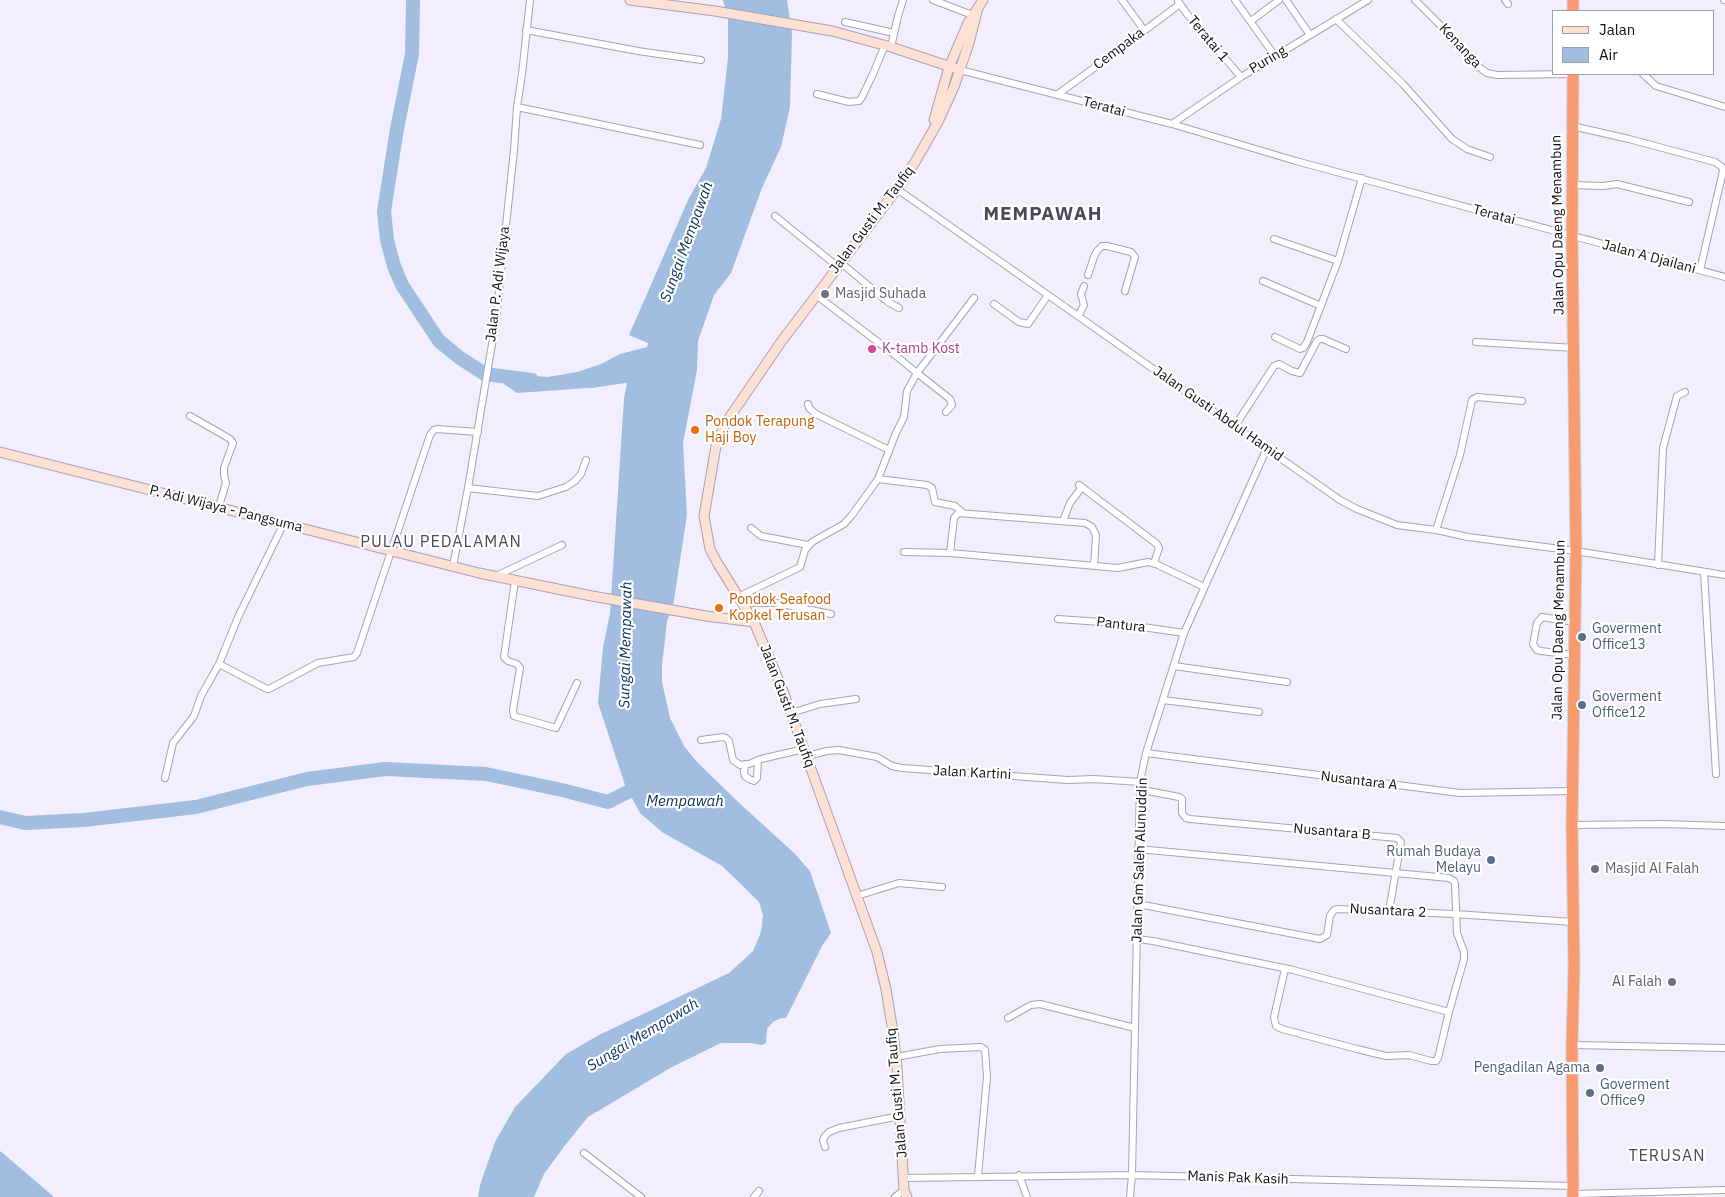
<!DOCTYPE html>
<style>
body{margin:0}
#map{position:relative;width:1725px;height:1197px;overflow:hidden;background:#f2eefd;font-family:"IBM Plex Sans",sans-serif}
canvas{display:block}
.legend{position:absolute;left:1552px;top:10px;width:162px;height:65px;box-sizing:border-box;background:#fff;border:1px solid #9f9fa2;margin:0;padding:6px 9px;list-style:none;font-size:15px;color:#100e16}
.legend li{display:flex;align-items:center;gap:10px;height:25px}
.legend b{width:25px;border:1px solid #9f9fa2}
</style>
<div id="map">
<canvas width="1725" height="1197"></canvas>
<ul class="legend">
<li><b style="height:6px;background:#fde1d4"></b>Jalan</li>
<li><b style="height:14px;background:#a1bee0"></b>Air</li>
</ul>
</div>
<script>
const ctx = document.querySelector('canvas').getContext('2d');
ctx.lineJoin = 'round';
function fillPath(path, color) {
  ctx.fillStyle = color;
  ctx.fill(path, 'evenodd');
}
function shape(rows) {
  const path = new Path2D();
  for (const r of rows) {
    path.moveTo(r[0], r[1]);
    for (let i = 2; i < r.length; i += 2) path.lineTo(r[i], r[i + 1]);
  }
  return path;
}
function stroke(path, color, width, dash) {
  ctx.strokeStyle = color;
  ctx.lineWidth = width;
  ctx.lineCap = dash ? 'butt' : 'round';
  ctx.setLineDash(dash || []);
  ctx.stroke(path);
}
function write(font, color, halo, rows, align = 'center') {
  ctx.font = font + ' "IBM Plex Sans",sans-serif';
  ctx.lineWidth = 4.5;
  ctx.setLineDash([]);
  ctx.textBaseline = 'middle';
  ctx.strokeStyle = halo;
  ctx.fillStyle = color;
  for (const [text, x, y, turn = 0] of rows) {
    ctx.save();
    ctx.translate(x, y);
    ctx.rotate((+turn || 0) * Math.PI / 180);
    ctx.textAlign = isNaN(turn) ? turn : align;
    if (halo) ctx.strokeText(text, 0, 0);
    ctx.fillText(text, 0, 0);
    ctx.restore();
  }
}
const water = shape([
 [723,0,787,0,792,33,790,107,781,147,762,188,731,273,714,295,698,341,697,370,683,443,687,515,673,606,667,621,662,666,662,682,670,718,684,746,697,762,735,799,794,853,810,871,831,933,822,946,786,1018,781,1018,773,1022,767,1029,766,1043,762,1045,751,1043,721,1043,672,1067,588,1117,566,1144,544,1174,534,1197,478,1197,480,1185,495,1142,515,1107,566,1054,599,1035,729,973,753,951,761,932,763,915,759,902,744,887,722,866,662,832,640,813,625,785,598,703,603,647,610,614,624,398,627,383,626,373,623,372,614,375,588,388,517,393,504,384,519,375,548,377,577,372,601,364,620,354,647,347,648,343,629,335,689,198,706,168,721,119,728,58,728,19],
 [0,1151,5,1155,54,1197,0,1197]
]);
const river = shape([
 [413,0,412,54,397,129,384,211,387,240,394,266,402,285,439,341,460,358,485,374,532,380],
 [591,381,644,373],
 [0,817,25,823,84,820,196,807,307,779,385,769,486,774,562,790,608,802,645,783]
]);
const street = shape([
 [933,0,975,16],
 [1122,0,1144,30],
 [1235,0,1275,56],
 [1286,0,1310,35],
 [1415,0,1446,31,1476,65,1487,73,1497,75,1573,74],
 [1505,0,1508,4],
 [1724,0,1725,0],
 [1178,1,1187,14,1241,77],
 [1336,19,1403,84,1452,139,1467,149,1490,157],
 [1251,21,1279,0],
 [845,22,894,33],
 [526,30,638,51,701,60],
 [891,47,898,16,903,0],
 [960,70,1172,124,1296,161,1725,277],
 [1643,74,1656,86,1725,107],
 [817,94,849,102,859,101,862,97,873,74,885,45],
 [1058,94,1105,60,1180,4],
 [517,107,700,145],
 [1172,124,1241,77,1368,0],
 [1572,126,1629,139,1715,162,1722,167,1723,170,1721,180,1700,270],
 [1572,185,1603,186,1617,184,1689,202],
 [897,189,1340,500,1357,509,1397,525,1436,530,1468,537,1576,551,1725,575],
 [775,216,837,266],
 [1274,239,1338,261],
 [840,262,888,302,899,308],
 [1088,275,1094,257,1097,251,1102,246,1107,246,1131,252,1135,257,1125,291],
 [1263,281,1321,306],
 [994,304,1019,322,1028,324,1048,295],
 [1078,316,1084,305,1081,294,1084,286],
 [1275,337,1300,349,1303,348,1307,342,1338,261,1362,178],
 [1476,342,1575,348],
 [808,404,809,408,816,414,889,450],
 [946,412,952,405,950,399,917,373,974,298],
 [190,416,220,433,230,439,233,443,224,468,224,475,226,483,219,506],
 [1235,426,1274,366,1279,364,1292,371,1300,373,1317,341,1320,339,1323,339,1346,349],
 [878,479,927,485,932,488,935,502,955,506,962,512],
 [1079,485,1157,544,1159,548,1154,563],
 [468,488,538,496,566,487,575,481,581,474,586,460],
 [1063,521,1070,503,1082,487],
 [751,528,761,536,808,545],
 [1436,530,1460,455,1472,400,1477,397,1522,401],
 [904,552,950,553,1118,568,1148,562,1158,565,1204,587],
 [950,553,954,518,958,513,1085,523,1092,527,1096,535,1094,566],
 [1658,565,1663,448,1677,396,1685,392],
 [453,566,468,488,496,320,514,150,517,107,522,74,530,0],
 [1704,572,1716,774],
 [496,576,562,545],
 [515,581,504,657,508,661,517,664,520,668,513,710,514,716,556,728,577,683],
 [738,597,800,567,805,550,812,542,844,524,852,515,878,479,896,433,904,417,907,391,917,373,895,355,816,295],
 [742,603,776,603,831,614],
 [1058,619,1115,623,1184,633],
 [1574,655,1541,651,1537,650,1533,644,1537,623,1542,617,1574,622],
 [219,664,267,689,269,689,318,663,354,657,357,653,430,435,434,430,437,429,478,432],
 [1174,666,1287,682],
 [1163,700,1259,712],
 [791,713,820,704,856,699],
 [701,740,723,737,726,738,729,741,733,760,740,765,749,764,761,759,804,749],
 [1146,753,1460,793,1572,791],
 [807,756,827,751,839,750,877,757,892,766,902,768,1068,780,1094,779,1140,782],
 [745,764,744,772,745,776,749,779,754,781,757,778,758,760],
 [165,778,173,743,194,716,201,696,219,664,239,615,284,523],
 [1141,791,1148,791,1179,797,1182,799,1182,813,1186,818,1190,819,1397,838,1401,842,1389,911],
 [1572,825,1664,824,1725,826],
 [857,896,899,883,942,887],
 [1138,904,1320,939,1327,935,1330,916,1334,910,1337,909,1455,914,1573,922],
 [1137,939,1153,941,1293,970,1449,1012,1464,959,1464,952,1457,933,1455,884,1454,881,1449,878,1138,849],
 [1285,969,1274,1017,1276,1026,1282,1029,1357,1049,1386,1056,1409,1055,1431,1061,1436,1061,1438,1058,1449,1012],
 [1008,1018,1031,1005,1040,1004,1135,1028],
 [1572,1045,1725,1048],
 [896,1057,940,1049,981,1047,985,1050,987,1077,978,1176],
 [825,1147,823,1140,825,1136,829,1132,839,1128,900,1116],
 [584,1153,641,1197],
 [1019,1175,1027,1197],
 [904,1178,1132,1175,1573,1186],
 [1573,1194,1725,1190],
 [754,1197,759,1191],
 [895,1197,904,1190],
 [1130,1197,1132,1175,1140,782,1146,753,1184,633,1267,448]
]);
const secondary = shape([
 [630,0,715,11,832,31,891,47,960,70],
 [934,120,949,67,968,23,983,0],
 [0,452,479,573,592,596,706,616,754,622],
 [907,1197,904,1190,897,1067,893,1032,886,989,877,952,783,691,754,622,718,564,710,549,704,516,716,446,725,424,781,342,897,189,915,162,938,122,954,87,969,43,978,8]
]);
const highway = shape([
 [1573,11,1573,0],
 [1573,74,1572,236,1576,551,1572,825,1574,967,1572,1045,1573,1197]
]);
const markers = [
 [825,294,5,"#6b7280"],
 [872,349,5,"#d1479c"],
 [695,430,5,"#e8710a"],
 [719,608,5,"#e8710a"],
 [1582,637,5,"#5c6f8a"],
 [1582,705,5,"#5c6f8a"],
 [1491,860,5,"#5c6f8a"],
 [1595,869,5,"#6b7280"],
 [1672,982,5,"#6b7280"],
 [1600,1068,5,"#5c6f8a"],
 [1590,1093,5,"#5c6f8a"]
];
const streetNames = [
 ["Teratai 1",1208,39,50],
 ["Kenanga",1460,46,47],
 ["Cempaka",1119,49,-37],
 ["Puring",1268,60,-31],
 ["Teratai",1104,107,15],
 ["Teratai",1494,215,15],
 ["Jalan Gusti M. Taufiq",872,220,-53],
 ["Jalan Opu Daeng Menambun",1558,225,-91],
 ["Jalan A Djailani",1649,257,15],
 ["Jalan P. Adi Wijaya",498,284,-83],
 ["Jalan Gusti Abdul Hamid",1218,414,35],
 ["P. Adi Wijaya - Pangsuma",226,509,14],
 ["Pantura",1121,625,7],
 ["Jalan Opu Daeng Menambun",1559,630,-89],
 ["Jalan Gusti M. Taufiq",787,706,69],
 ["Jalan Kartini",972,773,3],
 ["Nusantara A",1359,781,7],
 ["Nusantara B",1332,832,5],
 ["Jalan Gm Saleh Alunuddin",1140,860,-88],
 ["Nusantara 2",1388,911,3],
 ["Jalan Gusti M. Taufiq",897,1093,-95],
 ["Manis Pak Kasih",1238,1178,2]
];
const worshipNames = [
 ["Masjid Suhada",835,294],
 ["Masjid Al Falah",1605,869],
 ["Al Falah",1662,982,"right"]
];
const hotelNames = [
 ["K-tamb Kost",882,349]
];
const foodNames = [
 ["Pondok Terapung",705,422],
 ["Haji Boy",705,438],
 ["Pondok Seafood",729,600],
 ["Kopkel Terusan",729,616]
];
const serviceNames = [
 ["Goverment",1592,629],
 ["Office13",1592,645],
 ["Goverment",1592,697],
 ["Office12",1592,713],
 ["Rumah Budaya",1481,852,"right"],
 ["Melayu",1481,868,"right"],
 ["Pengadilan Agama",1590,1068,"right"],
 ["Goverment",1600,1085],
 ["Office9",1600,1101]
];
const waterNames = [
 ["Sungai Mempawah",687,242,-70],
 ["Sungai Mempawah",626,645,-89],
 ["Mempawah",685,802],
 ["Sungai Mempawah",643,1035,-31]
];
const quarterNames = [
 ["PULAU PEDALAMAN",441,542],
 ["TERUSAN",1667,1156]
];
const districtNames = [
 ["MEMPAWAH",1043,215]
];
fillPath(water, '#a1bee0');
stroke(river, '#a1bee0', 14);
stroke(street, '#a7a1b8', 8);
stroke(secondary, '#a7a1b8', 11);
stroke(highway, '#d4d4d5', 13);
stroke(street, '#fff', 6);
stroke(secondary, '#fde1d4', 9);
stroke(highway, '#f99a71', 11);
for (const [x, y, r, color] of markers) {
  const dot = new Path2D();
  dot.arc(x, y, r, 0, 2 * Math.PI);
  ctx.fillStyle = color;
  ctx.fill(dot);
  stroke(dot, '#fff', 2);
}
write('14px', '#100e16', '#fff', streetNames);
write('14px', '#5b616d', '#fff', worshipNames, 'left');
write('14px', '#b23c85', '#fff', hotelNames, 'left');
write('14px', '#c56008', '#fff', foodNames, 'left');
write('14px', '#4e5e75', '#fff', serviceNames, 'left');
write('italic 15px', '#0b3560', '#fff', waterNames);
ctx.letterSpacing = '1px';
write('16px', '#4c475b', '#fff', quarterNames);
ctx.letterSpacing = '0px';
ctx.letterSpacing = '1px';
write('bold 19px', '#4c475b', '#fff', districtNames);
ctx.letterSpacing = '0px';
</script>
